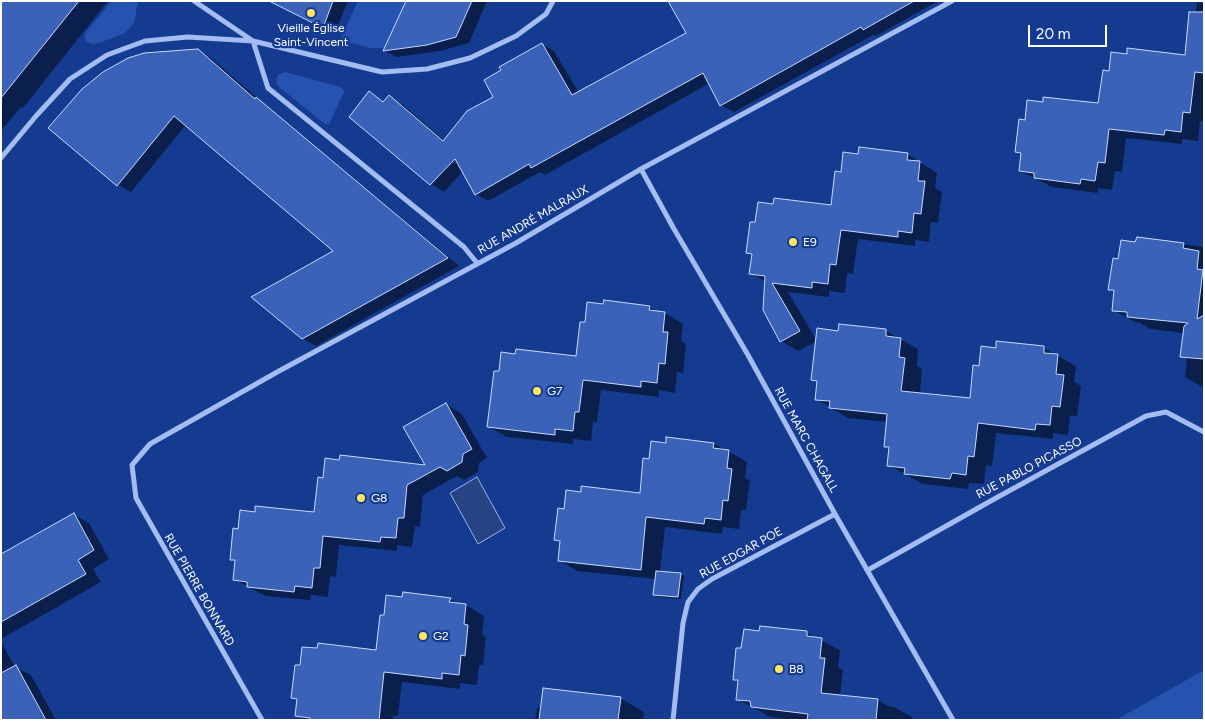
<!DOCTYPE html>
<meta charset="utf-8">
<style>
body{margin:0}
#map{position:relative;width:1205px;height:721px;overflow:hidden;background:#153b91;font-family:Figtree,sans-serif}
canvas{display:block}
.frame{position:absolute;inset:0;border:2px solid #fff;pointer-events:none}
.scale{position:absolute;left:1028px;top:25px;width:79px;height:22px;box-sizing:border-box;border:2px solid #fff;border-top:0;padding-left:6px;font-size:15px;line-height:18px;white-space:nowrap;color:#fff;-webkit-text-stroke:4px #153b91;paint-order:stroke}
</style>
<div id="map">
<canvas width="1205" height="721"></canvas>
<div class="frame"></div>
<div class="scale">20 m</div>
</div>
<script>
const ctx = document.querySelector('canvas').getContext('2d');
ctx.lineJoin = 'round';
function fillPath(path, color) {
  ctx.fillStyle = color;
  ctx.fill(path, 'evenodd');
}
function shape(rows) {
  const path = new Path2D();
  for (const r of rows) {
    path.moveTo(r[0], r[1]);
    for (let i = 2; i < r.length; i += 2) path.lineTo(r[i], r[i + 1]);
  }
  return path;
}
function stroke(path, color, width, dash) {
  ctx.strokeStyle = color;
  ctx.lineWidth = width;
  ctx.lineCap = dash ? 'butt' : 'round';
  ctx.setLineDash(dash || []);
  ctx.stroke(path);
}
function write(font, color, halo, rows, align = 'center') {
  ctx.font = font + ' Figtree,sans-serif';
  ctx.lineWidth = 4.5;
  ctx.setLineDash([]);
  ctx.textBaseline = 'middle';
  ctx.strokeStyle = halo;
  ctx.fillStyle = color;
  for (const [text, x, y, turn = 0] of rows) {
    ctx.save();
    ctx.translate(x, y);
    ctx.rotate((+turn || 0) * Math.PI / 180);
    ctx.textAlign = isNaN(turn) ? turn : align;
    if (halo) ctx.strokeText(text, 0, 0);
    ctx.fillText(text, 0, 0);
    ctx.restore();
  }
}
const green = shape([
 [112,1,138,1,134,23,125,33,99,43,92,44,87,42,84,37,86,32],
 [358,1,406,1,385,48,371,48,347,42,341,38],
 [285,72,340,87,343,89,344,92,329,124,325,124,279,87,276,83,277,78,279,74],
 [1204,670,1204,720,1116,720]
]);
const water = shape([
 [477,477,505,528,478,544,450,493,477,477]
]);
const shadow = shape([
 [1,1,108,1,23,108,21,107,1,131],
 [271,1,348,1,335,33],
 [407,1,487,1,469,43,440,51,397,57,385,51],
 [670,1,938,1,876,36,873,35,734,112,721,105,710,83,545,175,540,172,488,201,476,194,463,171,444,192,431,184,350,117,370,93,384,102,389,97,402,104,445,141,495,97,542,44,554,51,579,93,688,34],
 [1197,2,1204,3,1204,121,1200,121,1198,141,1182,139,1182,144,1126,138,1122,172,1115,171,1112,190,1098,188,1098,193,1052,187,1020,171,1022,155,1016,151,1026,121,1100,104,1110,72,1128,55,1186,56,1195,23],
 [198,50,211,58,263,103,459,266,316,346,302,338,336,251,186,125,131,192,118,185],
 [907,154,937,173,935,188,942,192,938,223,931,222,929,242,915,240,915,246,858,239,853,274,847,273,845,293,829,291,829,297,788,292,817,341,798,351,781,341,766,282,751,273,753,256,747,253,832,206,842,173,859,155],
 [1138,238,1204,247,1204,388,1185,377,1187,359,1182,356,1184,333,1150,329,1140,323,1135,322,1113,310,1115,292,1110,289,1119,261,1136,243],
 [650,307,659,313,665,313,683,324,681,341,686,344,683,373,677,372,675,393,659,390,659,397,601,390,597,422,593,422,591,441,573,439,573,444,507,437,489,427,577,358],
 [886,331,918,349,917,366,922,369,920,394,971,399,980,368,997,349,997,342,1044,348,1076,366,1074,382,1081,386,1077,416,1070,416,1068,435,1053,433,1053,439,996,433,992,466,986,465,984,484,969,483,968,489,923,484,888,465,890,449,885,446,887,422,848,418,816,399,818,382,812,379,838,332],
 [446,404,462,414,487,458,479,463,478,472,464,480,457,476,423,495,420,527,415,526,412,547,397,545,397,551,339,545,336,577,330,576,328,597,311,595,310,600,265,596,234,579,236,562,231,559,239,530,256,513,316,513,428,467],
 [667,439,714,444,728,451,747,462,745,478,750,480,746,510,741,510,739,529,723,527,722,534,665,527,660,572,680,574,684,576,681,599,658,597,654,595,656,579,577,571,559,560,561,543,555,540,565,511,582,493,641,494,650,460,667,444],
 [74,515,89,523,109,559,93,569,101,582,1,639,1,556],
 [450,599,460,605,466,605,484,616,482,634,486,637,483,665,479,665,477,685,460,683,460,689,402,682,398,716,393,716,393,720,304,720,297,715,298,700,293,697,377,651],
 [807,633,840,650,838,667,843,670,840,696,878,700,888,706,894,707,912,717,912,720,793,720,770,717,737,699,739,682,734,679],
 [1,642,15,667,31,675,56,720,4,720,1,715],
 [620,698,644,712,643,720,535,720,537,708,542,708]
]);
const building = shape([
 [1,1,79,1,1,98,1,1],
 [269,1,333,1,323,28,269,1],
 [406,1,472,1,456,37,427,45,383,51,406,1],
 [668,1,914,1,863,30,861,27,720,106,703,73,531,168,529,164,475,195,455,159,430,185,349,117,369,91,383,102,389,95,443,141,467,111,493,97,484,80,501,70,499,67,542,43,572,95,686,33,668,1],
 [1189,12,1204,12,1204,73,1195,72,1190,113,1183,112,1181,132,1165,130,1164,135,1109,129,1105,163,1098,162,1095,181,1081,179,1080,184,1034,178,1034,173,1019,171,1021,153,1015,152,1019,119,1025,120,1027,100,1043,102,1043,97,1098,103,1103,70,1109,71,1111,52,1127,54,1127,48,1185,55,1189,12],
 [198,49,255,99,256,97,448,258,302,339,251,297,333,251,174,116,117,186,48,128,82,89,103,72,128,58,144,53,198,49],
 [859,147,908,153,907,160,920,161,918,181,925,181,921,214,914,213,912,233,898,231,898,237,841,230,836,265,830,264,828,284,812,282,812,288,772,283,800,331,780,342,763,310,765,276,749,274,752,254,746,253,750,222,755,222,758,202,773,204,774,198,831,205,835,171,841,172,843,152,858,154,859,147],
 [1137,237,1184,243,1183,248,1199,251,1197,269,1203,270,1197,319,1204,315,1204,359,1180,357,1184,326,1188,323,1127,317,1127,312,1112,311,1114,290,1108,290,1113,258,1118,259,1121,240,1135,242,1137,237],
 [604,300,650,306,649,310,665,312,663,332,668,332,665,364,659,363,657,383,641,381,641,387,583,380,579,412,575,412,573,431,555,429,555,435,487,427,494,371,499,371,501,352,515,354,516,349,576,356,580,322,585,322,587,302,603,304,604,300],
 [839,324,886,329,886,336,901,338,899,357,905,358,901,391,970,398,973,365,979,366,981,346,996,348,996,341,1044,346,1044,353,1058,354,1056,374,1064,375,1060,407,1052,406,1050,425,1036,424,1035,430,978,423,974,457,968,456,966,475,952,473,950,479,904,474,905,468,887,466,889,447,884,447,887,414,829,408,830,401,815,400,817,381,811,380,817,328,838,331,839,324],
 [446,403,472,449,463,454,462,462,447,471,440,467,407,485,404,518,398,518,396,538,381,537,380,542,323,536,320,568,314,568,312,588,295,586,294,592,247,587,247,582,233,580,235,560,230,560,233,528,238,529,240,510,255,512,255,506,314,512,318,477,323,478,325,458,339,460,340,455,425,465,403,427,446,403],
 [666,437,714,443,713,448,729,450,727,468,732,469,728,501,723,500,721,520,705,518,704,524,646,517,641,570,558,561,560,541,554,540,558,508,564,509,566,490,581,492,581,486,640,493,643,458,649,459,651,441,666,443,666,437],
 [74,513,94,550,78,560,86,574,1,622,1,554,74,513],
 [656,571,681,573,678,597,653,595,656,571],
 [403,592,451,598,449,602,466,604,464,624,468,625,465,656,461,655,459,675,442,673,442,679,384,672,379,720,310,720,310,718,295,716,297,699,291,698,295,665,300,665,302,647,317,648,318,643,376,650,380,615,384,615,386,595,402,597,403,592],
 [760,626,807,631,807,636,822,638,820,658,825,658,821,693,878,699,876,720,807,720,808,714,751,707,750,701,736,700,738,680,733,680,736,648,741,648,744,629,759,631,760,626],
 [16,665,46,720,1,720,1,673,16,665],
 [543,688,621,697,618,720,539,720,543,688]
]);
const street = shape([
 [194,1,253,41,382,72,427,69,470,58,516,36,546,14,553,1],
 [1,158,36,116,70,79,107,55,145,41,188,37,253,41,268,88,464,247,477,263],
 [641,169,674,229,748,355,835,514,953,720],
 [868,570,996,498,1146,416,1166,412,1204,432],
 [262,720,136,498,132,465,150,444,279,371,516,243,641,169,952,1],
 [673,720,683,623,688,602,698,589,712,579,835,514]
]);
const markers = [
 [311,13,5,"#ffe662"],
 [793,242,5,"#ffe662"],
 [537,391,5,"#ffe662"],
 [361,498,5,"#ffe662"],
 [423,636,5,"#ffe662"],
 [779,669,5,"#ffe662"]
];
const poiNames = [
 ["Vieille Église",311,28,"center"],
 ["Saint-Vincent",311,42,"center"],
 ["E9",803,242],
 ["G7",547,391],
 ["G8",371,498],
 ["G2",433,636],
 ["B8",789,669]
];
const streetNames = [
 ["RUE ANDRÉ MALRAUX",533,220,-30],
 ["RUE MARC CHAGALL",806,440,61],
 ["RUE PABLO PICASSO",1029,468,-28],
 ["RUE EDGAR POE",741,553,-29],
 ["RUE PIERRE BONNARD",199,590,60]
];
fillPath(green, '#2753b0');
fillPath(water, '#274384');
stroke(water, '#95b4f4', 1);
fillPath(shadow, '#0007');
fillPath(building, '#3962b8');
stroke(building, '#c9dafc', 1);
stroke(street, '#a3bcf1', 5);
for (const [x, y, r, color] of markers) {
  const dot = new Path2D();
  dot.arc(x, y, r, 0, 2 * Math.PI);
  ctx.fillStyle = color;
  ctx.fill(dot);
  stroke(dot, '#153b91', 2);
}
write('12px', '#fff', '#153b91', poiNames, 'left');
write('12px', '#fff', '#153b91', streetNames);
</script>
